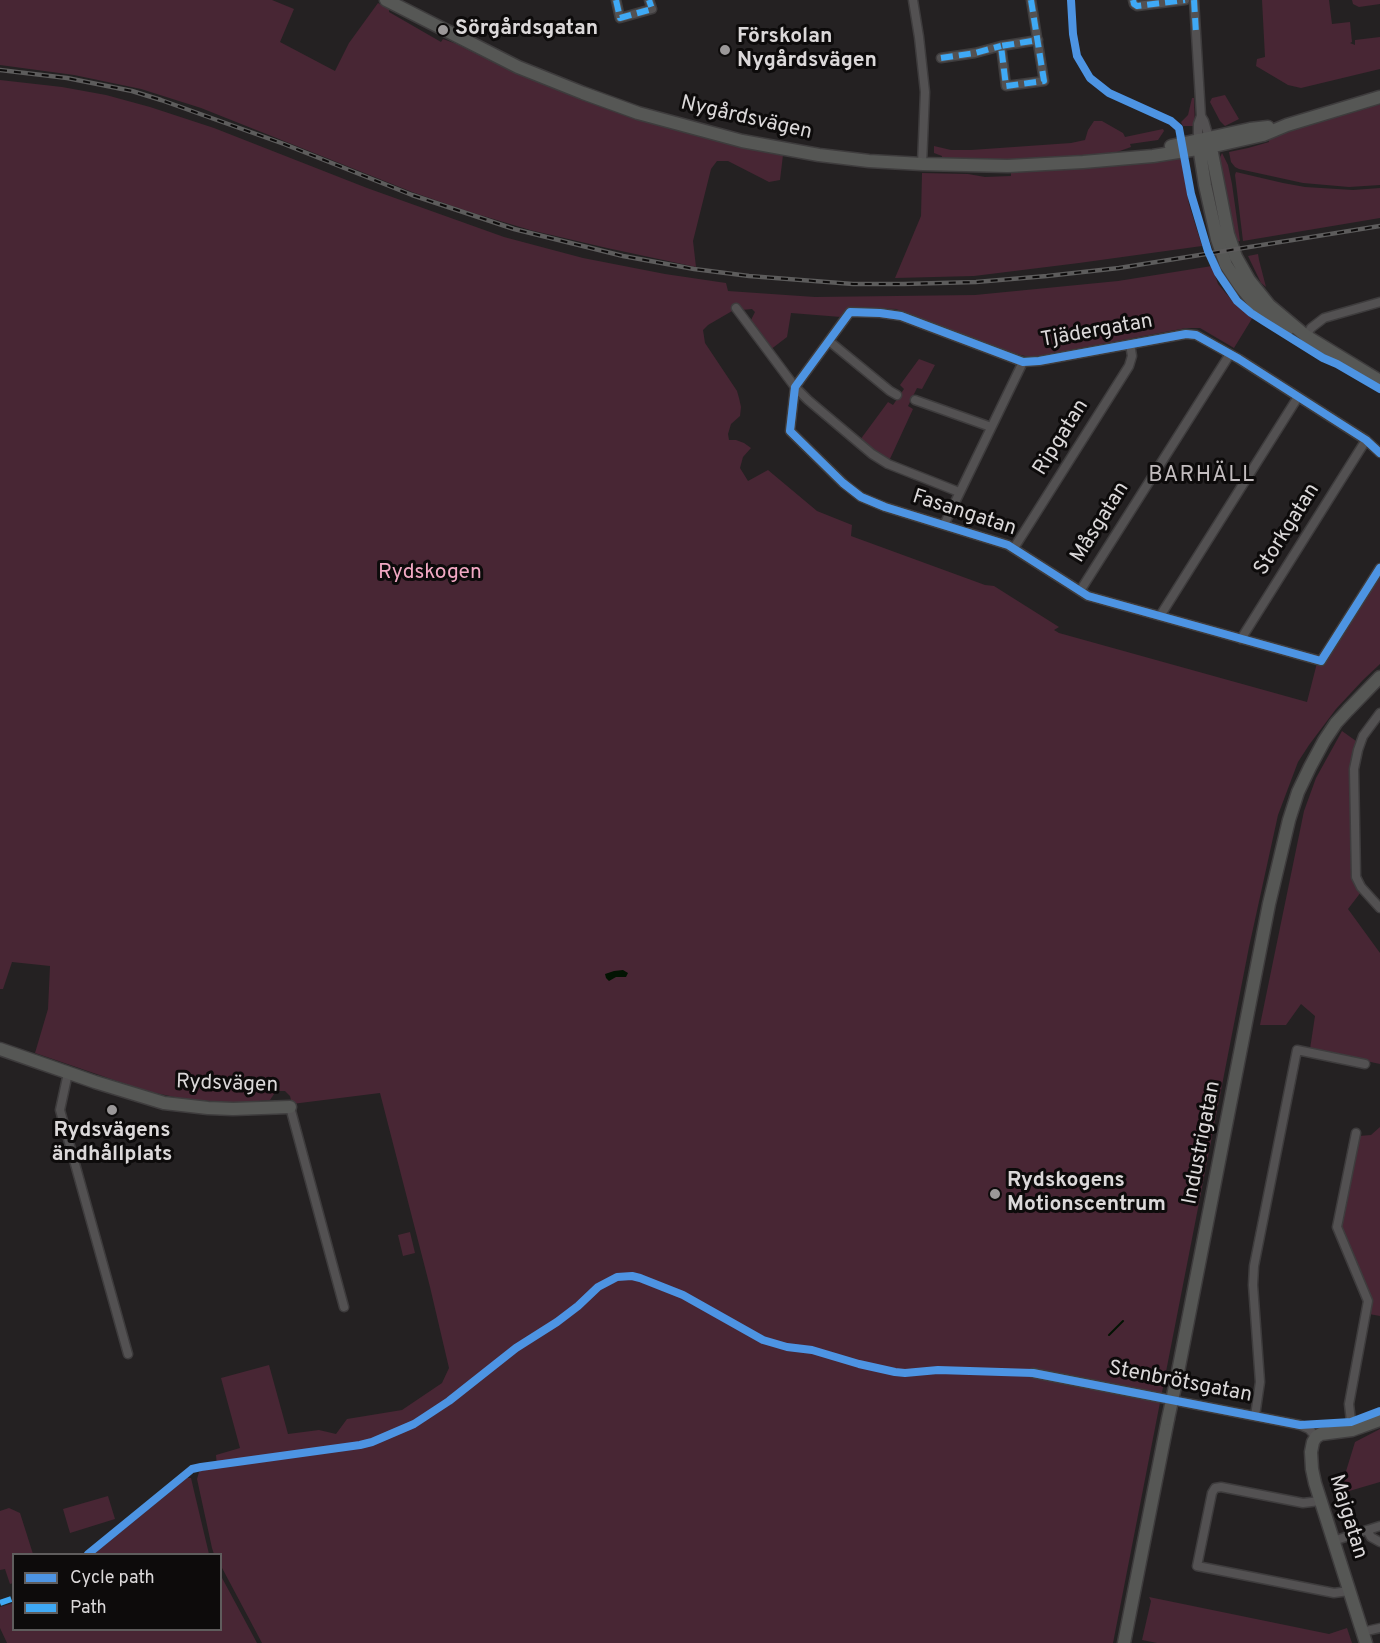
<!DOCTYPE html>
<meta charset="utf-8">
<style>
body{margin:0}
#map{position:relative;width:1380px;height:1643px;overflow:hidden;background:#242122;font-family:Overpass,sans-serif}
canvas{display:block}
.legend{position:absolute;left:12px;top:1553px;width:210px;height:78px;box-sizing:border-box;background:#0d0b0b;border:2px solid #5f5d5d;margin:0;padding:8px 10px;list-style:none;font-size:18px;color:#dbd8d9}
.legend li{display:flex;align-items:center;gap:12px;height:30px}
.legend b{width:30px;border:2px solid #5f5d5d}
</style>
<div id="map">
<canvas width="1380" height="1643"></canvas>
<ul class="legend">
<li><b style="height:8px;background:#4d94e3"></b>Cycle path</li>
<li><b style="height:8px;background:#3fa9f5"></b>Path</li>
</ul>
</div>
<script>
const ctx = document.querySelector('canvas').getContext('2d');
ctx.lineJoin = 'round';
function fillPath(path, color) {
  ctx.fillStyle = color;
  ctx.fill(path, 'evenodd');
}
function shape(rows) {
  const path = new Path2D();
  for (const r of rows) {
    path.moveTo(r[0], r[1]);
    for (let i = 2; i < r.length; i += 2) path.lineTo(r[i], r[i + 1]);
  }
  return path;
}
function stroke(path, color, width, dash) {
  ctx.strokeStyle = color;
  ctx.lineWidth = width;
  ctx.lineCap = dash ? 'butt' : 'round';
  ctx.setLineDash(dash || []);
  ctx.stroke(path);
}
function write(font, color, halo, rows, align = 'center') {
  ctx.font = font + ' Overpass,sans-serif';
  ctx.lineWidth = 6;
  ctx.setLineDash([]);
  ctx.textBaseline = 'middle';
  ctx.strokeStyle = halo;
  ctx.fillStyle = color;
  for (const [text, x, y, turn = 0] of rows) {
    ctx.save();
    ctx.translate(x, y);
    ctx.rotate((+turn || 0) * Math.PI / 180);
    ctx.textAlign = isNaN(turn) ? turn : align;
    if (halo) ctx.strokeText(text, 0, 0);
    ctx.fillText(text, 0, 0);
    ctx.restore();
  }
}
const green = shape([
 [0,0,272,0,294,9,280,42,335,71,349,43,378,3,389,9,389,12,441,42,443,39,457,44,516,73,581,99,654,123,704,137,783,155,780,180,769,182,728,161,717,161,711,169,693,241,696,267,607,248,530,230,470,212,412,192,201,108,141,89,74,75,0,65],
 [1262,0,1329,0,1332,24,1350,22,1352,42,1350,43,1355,45,1355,40,1380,37,1380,69,1301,88,1288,85,1256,66,1257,59,1265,57],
 [1352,0,1380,0,1380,4,1359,7,1353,4],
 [0,80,62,87,106,95,150,107,214,128,367,188,504,237,583,258,665,274,726,283,728,291,815,297,975,295,1118,281,1212,266,1218,284,1235,304,1253,317,1234,348,1200,328,1186,328,1038,356,1025,356,1013,353,896,309,849,307,841,317,791,313,787,337,770,350,750,322,755,312,752,309,742,310,739,307,708,325,703,330,705,343,737,391,739,398,741,407,740,416,731,424,728,434,729,440,736,440,744,443,751,448,743,457,740,468,748,481,768,470,817,511,852,525,851,536,985,585,994,586,1059,627,1054,630,1059,633,1307,702,1317,663,1324,665,1380,575,1380,664,1363,680,1336,709,1309,745,1298,762,1278,815,1249,947,1113,1643,262,1643,221,1566,220,1554,214,1554,212,1548,197,1479,199,1472,202,1470,217,1467,216,1455,240,1448,221,1378,269,1365,288,1434,319,1430,336,1434,347,1419,402,1410,442,1383,449,1368,430,1287,380,1093,292,1104,290,1096,285,1091,279,1091,274,1094,270,1100,235,1103,184,1099,146,1091,35,1053,48,1009,50,966,12,962,3,989,0,989],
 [1225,95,1239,119,1225,126,1220,121,1210,102,1212,98],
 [1192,98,1194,98,1195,126,1183,126,1181,122,1188,115],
 [1380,104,1380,185,1349,187,1303,183,1239,169,1235,167,1231,162,1229,152,1248,148,1269,142,1268,139,1281,133],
 [1094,121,1102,121,1123,133,1125,137,1163,129,1164,131,1158,140,1130,144,1131,147,1117,152,1100,154,1034,159,985,160,942,158,942,156,934,153,934,146,951,150,971,150,1071,143,1085,140,1088,130],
 [1222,153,1228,165,1232,184,1240,241,1235,242,1218,162],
 [1181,158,1189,204,1202,246,1079,263,974,276,895,278,921,216,922,173,968,174,985,177,1011,176,1011,173,1027,171,1155,162],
 [1236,172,1283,183,1305,187,1353,190,1380,188,1380,218,1243,241,1235,175],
 [1258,254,1259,260,1266,287,1261,283,1248,256],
 [919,359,935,365,922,389,917,388,908,406,913,409,889,461,880,456,860,440,888,402,893,405,904,389,900,385],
 [1342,731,1356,741,1352,756,1350,782,1351,876,1355,885,1361,892,1348,909,1380,953,1380,1064,1310,1049,1315,1016,1301,1004,1286,1025,1260,1025,1304,811,1316,778],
 [1380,1127,1380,1316,1369,1314,1340,1229,1359,1136,1371,1135],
 [410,1232,415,1253,403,1256,398,1235],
 [1380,1429,1380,1482,1339,1494,1355,1442],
 [187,1478,191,1478,194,1491,209,1554,94,1554],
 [108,1496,115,1519,70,1533,63,1509],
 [9,1508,20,1513,33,1554,14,1554,13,1583,10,1584,5,1569,0,1570,0,1511],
 [221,1576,257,1643,7,1643,0,1628,0,1607,13,1603,14,1630,220,1630],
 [1149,1597,1329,1634,1347,1628,1352,1643,1157,1643,1142,1640,1151,1601]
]);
const water = shape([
 [623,970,628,973,626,977,616,977,609,981,606,978,605,974,614,971]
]);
const stream = shape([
 [1109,1335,1123,1321]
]);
const street = shape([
 [616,0,620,18,652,9,649,0],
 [913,0,919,37,925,92,922,164],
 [1031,0,1044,81,1006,86,1001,46,1038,40],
 [1133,0,1134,4,1137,6,1185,0],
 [1194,0,1201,116,1198,124,1198,140],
 [941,58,975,53,1001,46],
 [1201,116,1204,121,1209,138],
 [736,308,795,387,808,400,872,454,888,464,959,492],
 [1306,336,1311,328,1324,318,1380,302],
 [829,341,890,391,897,395],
 [915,400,991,427],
 [1380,453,1366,440,1239,359,1196,335,1186,334,1039,361,1023,362,901,316,880,313,850,312,795,387,790,431,843,483,861,497,885,507,1008,545,1088,596,1321,661,1380,568],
 [944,525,1023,362],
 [1014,548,1129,366,1132,356,1130,344],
 [1080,591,1230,354],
 [1160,616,1298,397],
 [1241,639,1366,440],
 [1380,713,1363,736,1358,750,1354,769,1356,877,1361,887,1380,908],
 [68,1073,60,1110,128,1354],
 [290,1107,344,1307],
 [1033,1373,1300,1425,1309,1429,1316,1437],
 [1255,1416,1260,1382,1253,1285,1254,1266,1297,1050,1365,1064],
 [1352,1430,1349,1404,1368,1301,1337,1227,1356,1133],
 [1320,1501,1303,1503,1221,1487,1215,1488,1212,1493,1197,1566,1334,1593,1349,1591],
 [1367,1530,1371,1537,1380,1542],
 [1333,1541,1380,1526],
 [1362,1632,1380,1628]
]);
const secondary = shape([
 [386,0,518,67,583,93,638,113,742,141,819,155,869,161,922,164,1008,166,1083,162,1153,156,1210,147,1263,135,1287,125,1380,97],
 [1209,138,1228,234,1236,257,1249,280,1269,305,1306,336,1380,381],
 [1198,140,1205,185,1217,239,1226,265,1240,286,1253,302,1270,318,1288,329],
 [1171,146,1250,129,1268,127],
 [0,1049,95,1082,164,1103,208,1108,233,1109,290,1107],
 [1176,1382,1269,904,1289,820,1298,792,1310,767,1324,741,1336,723,1348,710,1380,677],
 [1124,1643,1168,1419],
 [1366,1643,1315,1483,1312,1469,1311,1452,1313,1442,1316,1437,1321,1434,1352,1430,1380,1420]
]);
const rail = shape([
 [0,70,67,78,132,91,161,100,284,144,412,195,514,229,623,256,694,269,749,276,853,284,904,284,976,282,1047,276,1119,268,1380,226]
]);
const secondaryBridge = shape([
 [1168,1419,1176,1382]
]);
const quiet = shape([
 [616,0,620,18,652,9,649,0],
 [1031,0,1044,81,1006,86,1001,46,1038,40],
 [1133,0,1134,4,1137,6,1185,0],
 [1194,0,1196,33],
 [941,58,975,53,1001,46],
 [0,1603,14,1598]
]);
const cycleway = shape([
 [1071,0,1073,34,1077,56,1090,78,1109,93,1171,121,1179,128,1191,194,1208,251,1218,273,1237,301,1251,313,1265,322,1323,358,1337,364,1380,389],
 [1380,453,1366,440,1239,359,1196,335,1186,334,1039,361,1023,362,901,316,880,313,850,312,795,387,790,431,843,483,861,497,885,507,1008,545,1088,596,1321,661,1380,568],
 [88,1554,192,1469,201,1467,360,1445,372,1442,414,1424,449,1401,516,1348,557,1322,578,1306,598,1287,617,1277,632,1276,640,1278,683,1295,763,1340,787,1347,812,1350,859,1364,895,1372,905,1373,938,1370,1033,1373,1300,1425,1351,1422,1380,1411]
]);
const markers = [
 [443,30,6,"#9b9899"],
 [725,50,6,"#9b9899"],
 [112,1110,6,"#9b9899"],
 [995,1194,6,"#9b9899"]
];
const poiNames = [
 ["Sörgårdsgatan",455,30],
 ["Förskolan",737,38],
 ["Nygårdsvägen",737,62],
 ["Rydsvägens",112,1132,"center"],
 ["ändhållplats",112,1156,"center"],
 ["Rydskogens",1007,1182],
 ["Motionscentrum",1007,1206]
];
const streetNames = [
 ["Nygårdsvägen",746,119,13],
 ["Tjädergatan",1097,332,-10],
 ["Ripgatan",1062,438,-58],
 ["Fasangatan",964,514,18],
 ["Måsgatan",1101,523,-58],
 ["Storkgatan",1288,530,-58],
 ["Rydsvägen",227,1085,2],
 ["Industrigatan",1203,1143,-79],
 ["Stenbrötsgatan",1180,1383,11],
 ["Majgatan",1347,1517,73]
];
const parkNames = [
 ["Rydskogen",430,574]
];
const neighbourhoodNames = [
 ["BARHÄLL",1202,477]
];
fillPath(green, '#482634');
fillPath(water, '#031403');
stroke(stream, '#031403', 2);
stroke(street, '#3e3c3d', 11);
stroke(secondary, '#3e3c3d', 15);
stroke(street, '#535152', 8);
stroke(secondary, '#565755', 12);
stroke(rail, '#5d5c5c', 4.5);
stroke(rail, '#0d0b0b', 2, [7]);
stroke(secondaryBridge, '#3e3c3d', 15, []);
stroke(secondaryBridge, '#565755', 12);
stroke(quiet, '#3fa9f5', 6, [12, 6]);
stroke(cycleway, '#4d94e3', 8);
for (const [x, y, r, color] of markers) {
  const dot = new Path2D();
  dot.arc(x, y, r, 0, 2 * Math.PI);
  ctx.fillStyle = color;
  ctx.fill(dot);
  stroke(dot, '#0d0b0b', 2);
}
write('bold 21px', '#dbd8d9', '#0d0b0b', poiNames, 'left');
write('21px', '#dbd8d9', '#0d0b0b', streetNames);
write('21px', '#f1a8c3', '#0d0b0b', parkNames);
ctx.letterSpacing = '1.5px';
write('22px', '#c3bdbf', '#0d0b0b', neighbourhoodNames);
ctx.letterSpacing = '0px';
</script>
